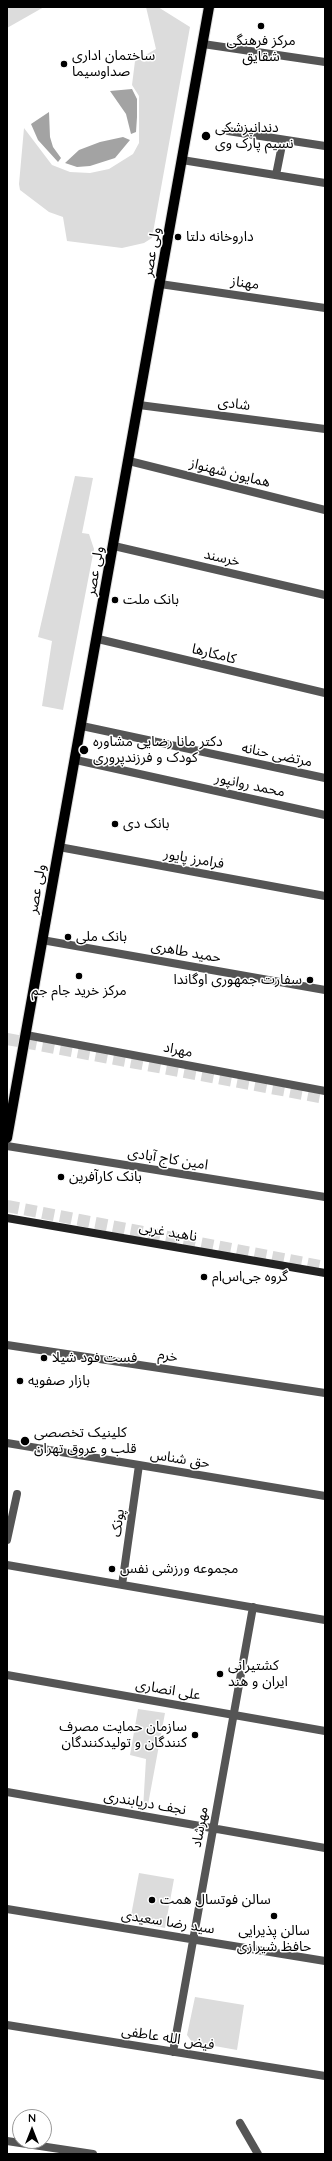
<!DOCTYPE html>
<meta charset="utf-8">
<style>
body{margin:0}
#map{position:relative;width:332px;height:2161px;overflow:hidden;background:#fff;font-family:Quicksand,sans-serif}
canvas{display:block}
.frame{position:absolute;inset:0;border:8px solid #000;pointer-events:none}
.north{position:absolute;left:12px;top:2109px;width:40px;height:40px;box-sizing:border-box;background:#fff;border:1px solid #999;border-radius:50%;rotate:0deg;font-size:11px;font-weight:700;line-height:16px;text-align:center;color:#000}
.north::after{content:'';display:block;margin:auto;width:14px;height:18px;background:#000;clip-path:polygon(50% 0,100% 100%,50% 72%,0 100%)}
</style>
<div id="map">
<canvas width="332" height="2161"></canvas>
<div class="frame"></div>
<div class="north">N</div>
</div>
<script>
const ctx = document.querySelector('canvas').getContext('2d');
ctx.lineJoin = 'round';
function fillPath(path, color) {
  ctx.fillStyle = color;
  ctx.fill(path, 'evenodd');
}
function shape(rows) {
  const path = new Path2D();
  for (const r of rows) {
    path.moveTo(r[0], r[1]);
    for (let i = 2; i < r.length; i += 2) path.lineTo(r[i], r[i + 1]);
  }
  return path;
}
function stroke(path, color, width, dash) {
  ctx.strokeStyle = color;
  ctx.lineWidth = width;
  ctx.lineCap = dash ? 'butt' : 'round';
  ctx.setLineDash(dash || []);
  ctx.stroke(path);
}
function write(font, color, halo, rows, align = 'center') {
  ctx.font = font + ' Quicksand,"Noto Sans Arabic",sans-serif';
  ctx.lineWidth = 3;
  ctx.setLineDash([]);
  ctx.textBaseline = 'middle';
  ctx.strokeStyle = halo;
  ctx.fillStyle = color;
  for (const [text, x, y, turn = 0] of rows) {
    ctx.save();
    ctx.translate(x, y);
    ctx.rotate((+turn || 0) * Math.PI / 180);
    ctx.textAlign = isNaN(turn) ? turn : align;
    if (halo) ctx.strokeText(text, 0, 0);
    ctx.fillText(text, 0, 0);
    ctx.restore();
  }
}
const green = shape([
 [7,7,44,7,7,28],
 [146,7,158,7,190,27,152,238,144,243,122,248,67,241,63,217,49,212,20,190,19,184,24,128,52,165,70,172,90,173,109,169,133,154,139,143,139,96,132,85,135,61,156,49],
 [75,476,93,478,82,533,89,534,94,549,63,710,42,706,52,641,38,637],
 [138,1709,165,1713,147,1810,143,1809,146,1759,130,1755],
 [139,1873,174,1879,165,1928,130,1921],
 [195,1997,244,2005,237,2050,192,2042,187,2035]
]);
const water = shape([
 [132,89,137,99,137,117,136,132,131,134,126,114,110,91],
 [49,112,50,137,53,147,61,158,58,162,38,140,31,124],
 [123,137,130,140,115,158,90,166,77,167,65,163,79,150,100,142]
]);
const highwayTunnel = shape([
 [7,1039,325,1098],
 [7,1206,325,1267]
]);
const street = shape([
 [203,44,325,62],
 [228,131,325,146],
 [182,160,325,183],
 [276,175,283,140],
 [160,284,325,308],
 [139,405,325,429],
 [129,461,325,510],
 [114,546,325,595],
 [98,639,325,693],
 [82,726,325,778],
 [76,760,325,815],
 [59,847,325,896],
 [42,940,325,990],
 [26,1035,325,1091],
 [7,1146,325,1197],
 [7,1345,325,1393],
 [7,1443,325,1496],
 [7,1540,17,1494],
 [7,1565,325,1620],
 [122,1585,139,1465],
 [7,1675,325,1731],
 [7,1792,325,1848],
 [7,1909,325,1961],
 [7,2025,325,2076],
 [173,2052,253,1607],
 [240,2123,258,2154],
 [7,2141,93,2154]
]);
const secondary = shape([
 [7,1218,325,1273]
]);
const primary = shape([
 [7,1138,209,7]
]);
const markers = [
 [261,26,4,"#000"],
 [64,64,4,"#000"],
 [206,136,5,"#000"],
 [178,237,4,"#000"],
 [115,600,4,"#000"],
 [84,750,5,"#000"],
 [115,824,4,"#000"],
 [68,937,4,"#000"],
 [79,976,4,"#000"],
 [310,980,4,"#000"],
 [61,1177,4,"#000"],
 [204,1277,4,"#000"],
 [44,1358,4,"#000"],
 [20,1381,4,"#000"],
 [25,1441,5,"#000"],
 [112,1569,4,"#000"],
 [220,1674,4,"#000"],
 [195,1735,4,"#000"],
 [152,1900,4,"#000"],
 [274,1916,4,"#000"]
];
const poiNames = [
 ["مرکز فرهنگی",261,41,"center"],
 ["شقایق",261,57,"center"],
 ["ساختمان اداری",72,56],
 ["صداوسیما",72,72],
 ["دندانپزشکی",215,128],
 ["نسیم پارک وی",215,144],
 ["داروخانه دلتا",186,237],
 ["بانک ملت",123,600],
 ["دکتر مانا رضایی مشاوره",93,742],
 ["کودک و فرزندپروری",93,758],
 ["بانک دی",123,824],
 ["بانک ملی",76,937],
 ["سفارت جمهوری اوگاندا",302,980,"right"],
 ["مرکز خرید جام جم",79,991,"center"],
 ["بانک کارآفرین",69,1177],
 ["گروه جی‌اس‌ام",212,1277],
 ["فست فود شیلا",52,1358],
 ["بازار صفویه",28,1381],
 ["کلینیک تخصصی",34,1433],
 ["قلب و عروق تهران",34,1449],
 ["مجموعه ورزشی نفس",120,1569],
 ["کشتیرانی",228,1666],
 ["ایران و هند",228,1682],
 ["سازمان حمایت مصرف",187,1727,"right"],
 ["کنندگان و تولیدکنندگان",187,1743,"right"],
 ["سالن فوتسال همت",160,1900],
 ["سالن پذیرایی",274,1931,"center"],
 ["حافظ شیرازی",274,1947,"center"]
];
const streetNames = [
 ["ولی عصر",152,252,-80],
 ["مهناز",245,283,8],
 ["شادی",234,404,7],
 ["همایون شهنواز",230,473,14],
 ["خرسند",222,558,13],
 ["ولی عصر",95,571,-80],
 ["کامکارها",214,654,14],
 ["مرتضی حنانه",277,755,12],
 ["محمد روانپور",250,785,12],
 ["فرامرز پایور",194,859,10],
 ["ولی عصر",37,889,-80],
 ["حمید طاهری",186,952,10],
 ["مهراد",178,1050,11],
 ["امین کاج آبادی",168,1159,9],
 ["ناهید غربی",168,1232,10],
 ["خرم",168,1356,9],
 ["حق شناس",180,1459,9],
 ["پونک",118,1523,-82],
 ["علی انصاری",168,1690,10],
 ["نجف دریابندری",145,1803,10],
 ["مهرشاد",200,1827,-80],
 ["سید رضا سعیدی",168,1922,9],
 ["فیض الله عاطفی",168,2038,9]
];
fillPath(green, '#dcdcdc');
fillPath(water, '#a3a3a3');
stroke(highwayTunnel, '#d9d9d9', 12, [12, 6]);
stroke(primary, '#dbdbdb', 12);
stroke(street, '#555', 8);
stroke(secondary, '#222', 8);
stroke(primary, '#000', 10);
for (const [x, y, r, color] of markers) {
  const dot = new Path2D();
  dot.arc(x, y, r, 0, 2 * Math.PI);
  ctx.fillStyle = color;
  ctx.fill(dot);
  stroke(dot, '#fff', 1.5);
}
write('14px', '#000', '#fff', poiNames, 'left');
write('14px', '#000', '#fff', streetNames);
</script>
